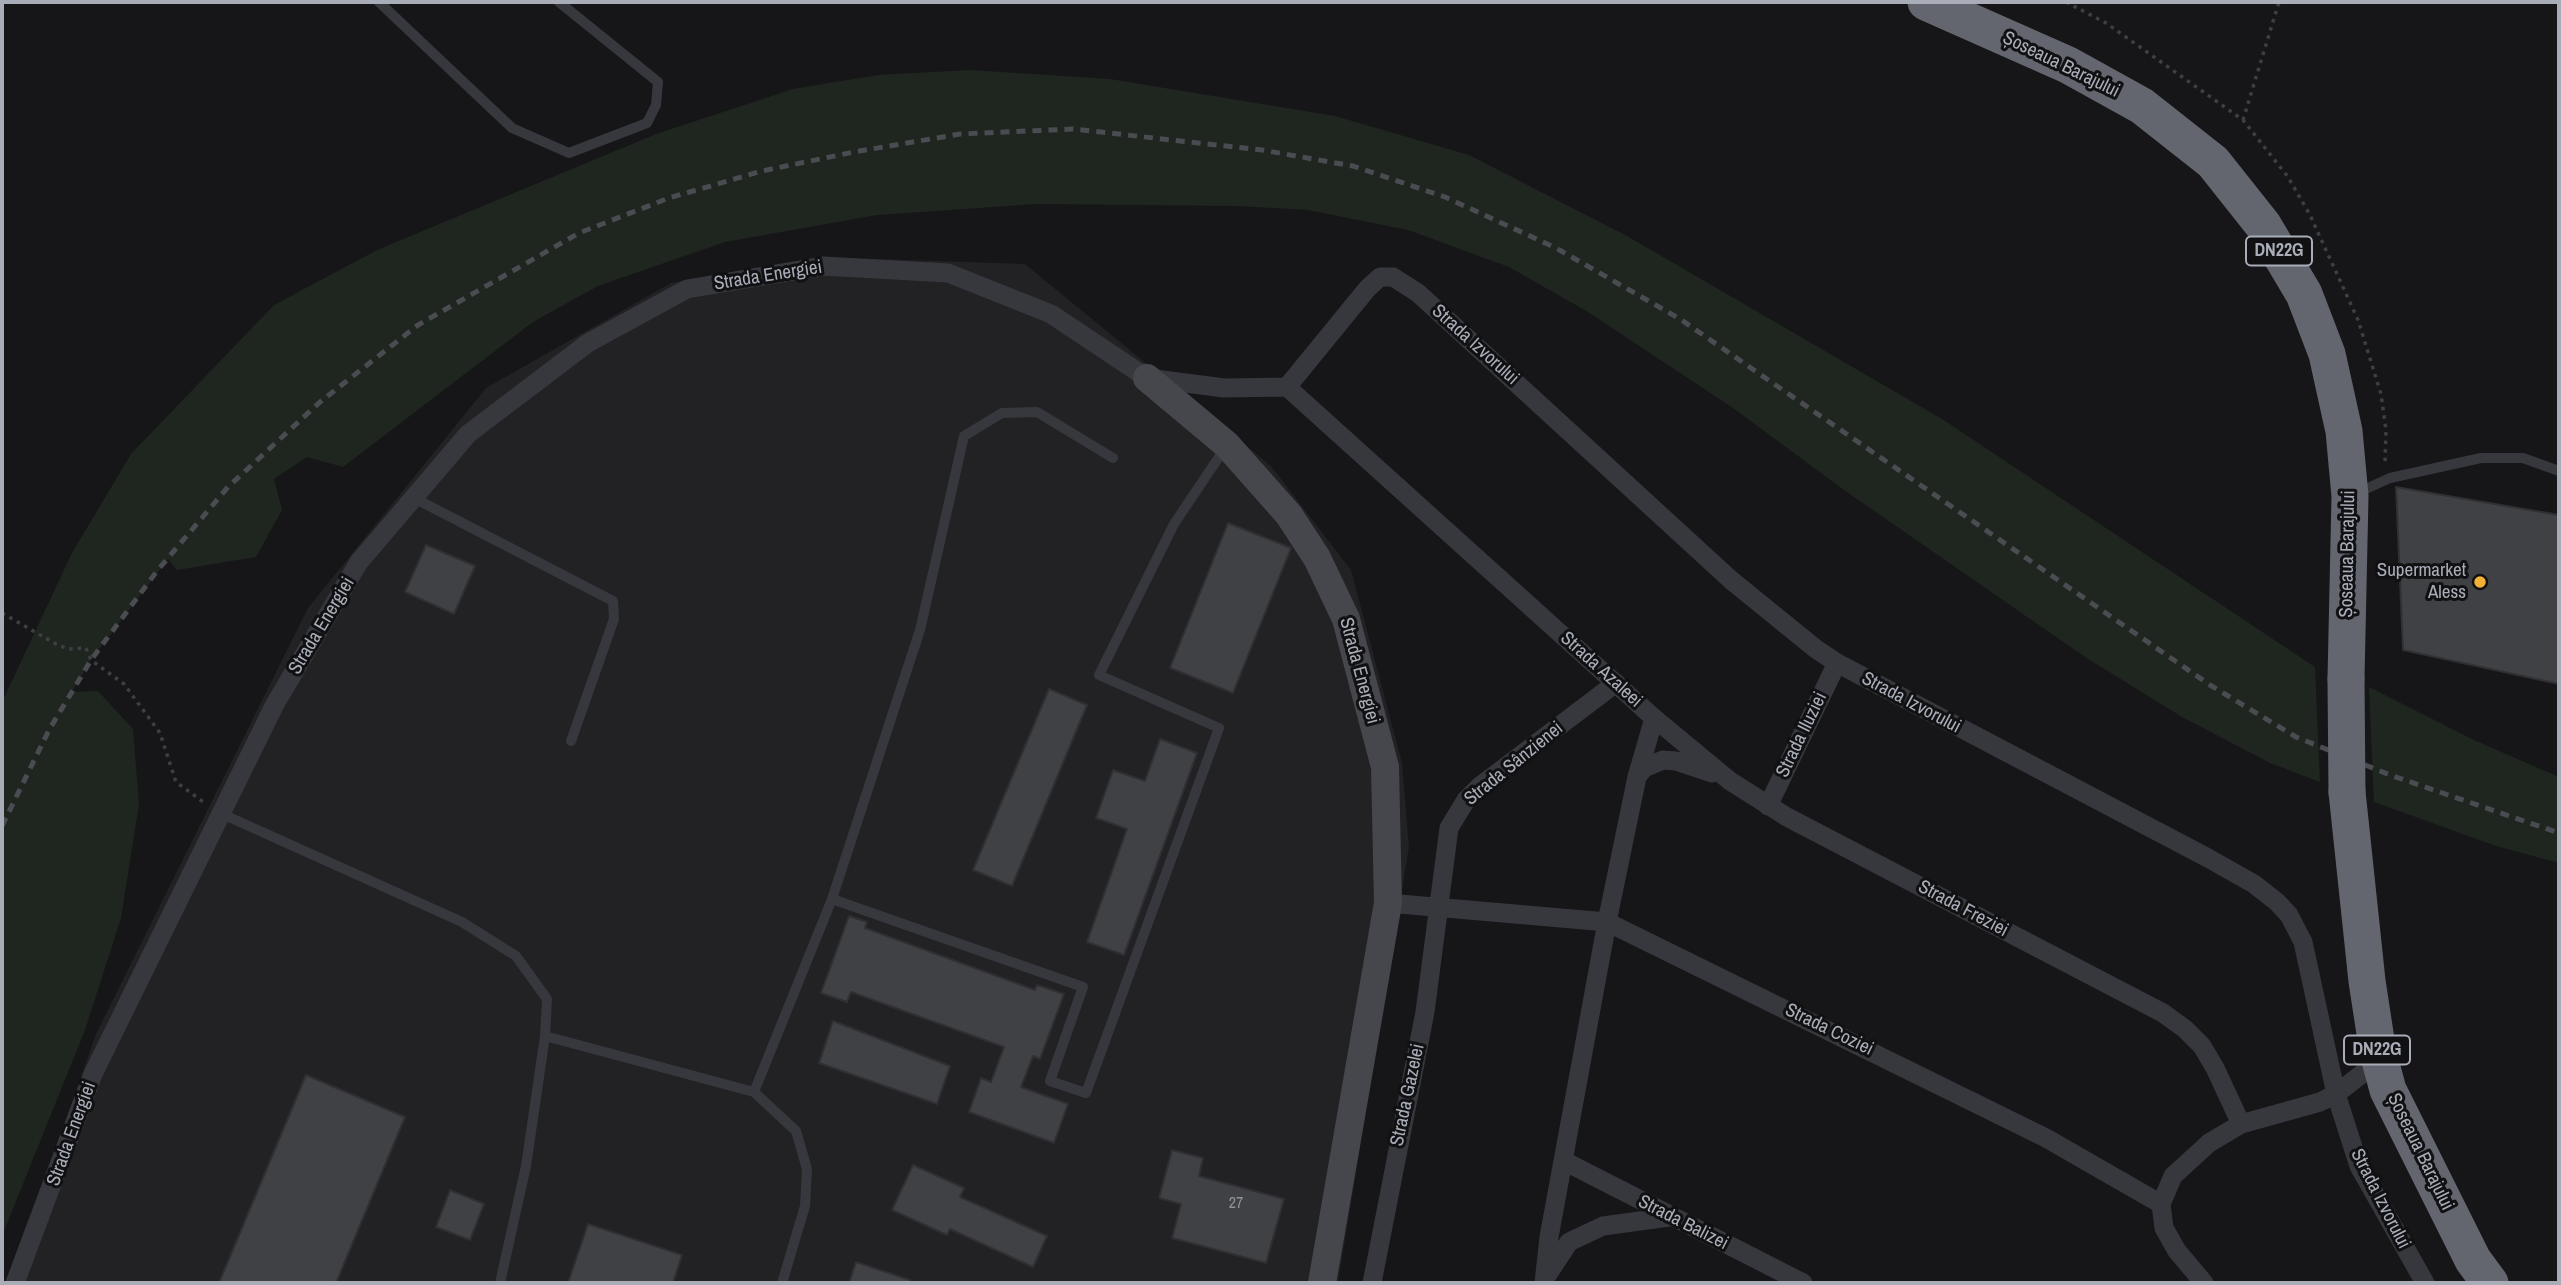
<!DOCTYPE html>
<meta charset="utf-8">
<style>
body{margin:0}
#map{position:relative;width:2561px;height:1285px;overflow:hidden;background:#161618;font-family:"Archivo Narrow",sans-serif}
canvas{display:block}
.frame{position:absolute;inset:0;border:4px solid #a8adb8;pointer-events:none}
</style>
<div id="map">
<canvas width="2561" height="1285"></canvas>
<div class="frame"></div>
</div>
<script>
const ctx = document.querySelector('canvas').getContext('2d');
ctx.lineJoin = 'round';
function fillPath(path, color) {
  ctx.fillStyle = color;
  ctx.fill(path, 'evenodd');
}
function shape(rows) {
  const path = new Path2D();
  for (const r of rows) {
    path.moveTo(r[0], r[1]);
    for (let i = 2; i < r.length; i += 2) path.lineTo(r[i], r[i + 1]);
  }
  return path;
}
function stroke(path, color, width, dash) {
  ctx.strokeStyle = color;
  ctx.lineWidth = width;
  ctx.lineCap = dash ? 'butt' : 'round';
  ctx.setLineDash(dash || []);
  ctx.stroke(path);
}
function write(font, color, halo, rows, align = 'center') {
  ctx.font = font + ' "Archivo Narrow",sans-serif';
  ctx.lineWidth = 6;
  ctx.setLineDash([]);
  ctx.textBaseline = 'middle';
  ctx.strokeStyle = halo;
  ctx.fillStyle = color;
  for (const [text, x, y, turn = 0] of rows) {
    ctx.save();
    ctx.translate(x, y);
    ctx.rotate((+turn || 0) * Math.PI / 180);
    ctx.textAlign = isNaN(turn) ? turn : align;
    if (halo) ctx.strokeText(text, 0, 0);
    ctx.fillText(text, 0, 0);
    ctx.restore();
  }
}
const built = shape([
 [820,257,1025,264,1271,466,1351,570,1402,763,1409,847,1338,1283,9,1283,96,1034,308,608,486,388,671,283]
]);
const green = shape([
 [970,70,1110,79,1335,116,1469,155,1627,236,1942,419,2315,667,2320,782,2270,763,2182,717,2085,657,1844,490,1733,408,1588,312,1509,267,1408,230,1308,210,1237,206,1037,204,877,215,725,242,598,286,533,322,343,467,307,457,274,479,282,510,256,557,177,570,168,559,91,660,72,692,98,691,133,729,139,804,121,918,85,1030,2,1236,2,702,72,553,131,454,274,305,377,250,656,134,793,89,878,75],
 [2369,687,2474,740,2559,777,2559,863,2496,846,2374,802]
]);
const building = shape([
 [2396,487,2559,515,2559,684,2403,650,2396,487],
 [1228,523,1291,548,1233,693,1170,668,1228,523],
 [426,545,475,566,454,614,405,592,426,545],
 [1049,689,1087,705,1012,886,973,870,1049,689],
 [1160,739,1197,753,1124,955,1087,942,1127,829,1096,818,1113,770,1145,781,1160,739],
 [849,916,867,922,865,928,1035,990,1037,985,1064,994,1040,1059,1033,1056,1021,1087,1068,1104,1054,1143,969,1112,981,1078,991,1082,1004,1047,851,992,847,1002,821,993,849,916],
 [833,1021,950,1066,937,1104,819,1063,833,1021],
 [306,1075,405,1117,336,1283,219,1283,306,1075],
 [1172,1150,1203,1158,1199,1176,1284,1199,1266,1263,1172,1238,1181,1204,1159,1198,1172,1150],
 [913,1165,964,1188,960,1197,1047,1236,1033,1267,950,1229,947,1235,892,1210,913,1165],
 [450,1190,484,1204,470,1240,436,1227,450,1190],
 [588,1224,682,1255,673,1283,568,1283,588,1224],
 [856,1262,910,1280,909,1283,849,1283,856,1262]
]);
const path = shape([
 [2066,2,2106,23,2243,120,2288,177,2310,215,2358,320,2381,394,2386,430,2385,464],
 [2243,120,2279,2],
 [2,613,56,644,68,649,86,648,91,660,124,684,160,733,176,782,206,804]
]);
const lane = shape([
 [379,2,512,128,569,153,647,123,656,105,658,82,559,2],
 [2357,493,2390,478,2481,458,2523,458,2559,471],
 [414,498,613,601,614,619,571,741],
 [220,813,462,922,516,956,547,999,545,1036,526,1166,500,1283],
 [832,899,920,630,964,436,1002,413,1037,412,1113,458],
 [545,1036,754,1092],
 [782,1283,805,1206,807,1169,796,1131,754,1092,832,899,1083,987,1050,1081,1086,1093,1219,728,1099,675,1174,524,1225,448]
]);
const street = shape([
 [1287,387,1367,289,1380,277,1393,277,1418,293,1731,580,1816,649,1837,663,2208,858,2254,884,2277,902,2289,915,2303,942,2336,1094,2359,1166,2425,1283],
 [1637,777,1644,768,1663,760,1676,761,1712,773],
 [1768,806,1837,663],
 [1388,903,1607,922,2046,1138,2161,1204],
 [1564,1161,1803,1283],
 [1548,1274,1569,1242,1603,1226,1669,1217],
 [15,1283,93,1074,275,704,359,562,468,434,588,343,687,289,823,266,948,273,1051,314,1147,378,1224,388,1287,387,1654,718,1730,781,1787,817,2163,1013,2185,1029,2202,1046,2215,1068,2241,1124],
 [1372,1283,1425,1012,1449,828,1466,800,1480,786,1616,683],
 [1544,1283,1549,1237,1607,922,1637,777,1654,718],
 [2204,1283,2177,1251,2164,1228,2161,1204,2173,1176,2209,1143,2241,1124,2320,1102,2336,1094,2363,1073,2378,1053]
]);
const secondary = shape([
 [1147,378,1227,445,1289,515,1317,558,1346,619,1385,767,1388,903,1322,1283]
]);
const highway = shape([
 [1926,2,2068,65,2142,106,2213,162,2263,225,2304,294,2327,354,2344,431,2350,496,2346,679],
 [2347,792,2367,981,2378,1053,2388,1090,2473,1260,2490,1283]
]);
const rail = shape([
 [2,826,49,730,91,660,157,571,228,487,320,402,418,325,579,233,669,198,762,171,854,152,960,134,1073,129,1262,150,1353,166,1445,197,1556,248,1680,319,2210,685,2296,737,2390,775,2559,833]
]);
const highwayBridge = shape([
 [2346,679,2347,792]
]);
const markers = [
 [2480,582,7,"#f2b134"]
];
const numberNames = [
 ["27",1236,1204]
];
const shields = [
 [2279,251,66],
 [2377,1050,66]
];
const shieldNames = [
 ["DN22G",2279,251],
 ["DN22G",2377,1050]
];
const streetNames = [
 ["Șoseaua Barajului",2061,65,26],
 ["Strada Energiei",768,276,-9],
 ["Strada Izvorului",1475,345,42],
 ["Șoseaua Barajului",2348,554,-89],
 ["Strada Energiei",322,626,-59],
 ["Strada Azaleei",1601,670,42],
 ["Strada Energiei",1359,671,75],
 ["Strada Izvorului",1911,703,28],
 ["Strada Iluziei",1802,735,-64],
 ["Strada Sânzienei",1514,764,-39],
 ["Strada Freziei",1963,909,28],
 ["Strada Coziei",1829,1030,26],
 ["Strada Gazelei",1408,1095,-78],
 ["Strada Energiei",72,1134,-70],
 ["Șoseaua Barajului",2420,1152,64],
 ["Strada Izvorului",2380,1199,63],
 ["Strada Balizei",1683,1223,27]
];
const poiNames = [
 ["Supermarket",2466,571],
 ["Aless",2466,593]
];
fillPath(built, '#222225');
fillPath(green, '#1e261f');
fillPath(building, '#404145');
stroke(building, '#303034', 2);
stroke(path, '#3d3f44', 3.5, [3.5, 5]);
stroke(lane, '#37383d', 10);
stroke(street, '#37383d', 19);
stroke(secondary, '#45474d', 28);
stroke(highway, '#63666e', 37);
stroke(rail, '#4a4c52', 5, [9, 7]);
stroke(highwayBridge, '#63666e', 37);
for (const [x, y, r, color] of markers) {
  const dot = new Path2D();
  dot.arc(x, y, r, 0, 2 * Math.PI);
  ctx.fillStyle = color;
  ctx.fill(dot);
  stroke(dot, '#111113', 2.5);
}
write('16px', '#8e929b', null, numberNames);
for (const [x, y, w] of shields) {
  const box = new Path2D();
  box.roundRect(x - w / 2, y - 14.5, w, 29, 5);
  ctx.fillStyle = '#111113';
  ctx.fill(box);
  stroke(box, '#a8adb8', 2);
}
write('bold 18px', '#a8adb8', null, shieldNames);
write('19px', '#a8adb8', '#111113', streetNames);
write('19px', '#a8adb8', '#111113', poiNames, 'right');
</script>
